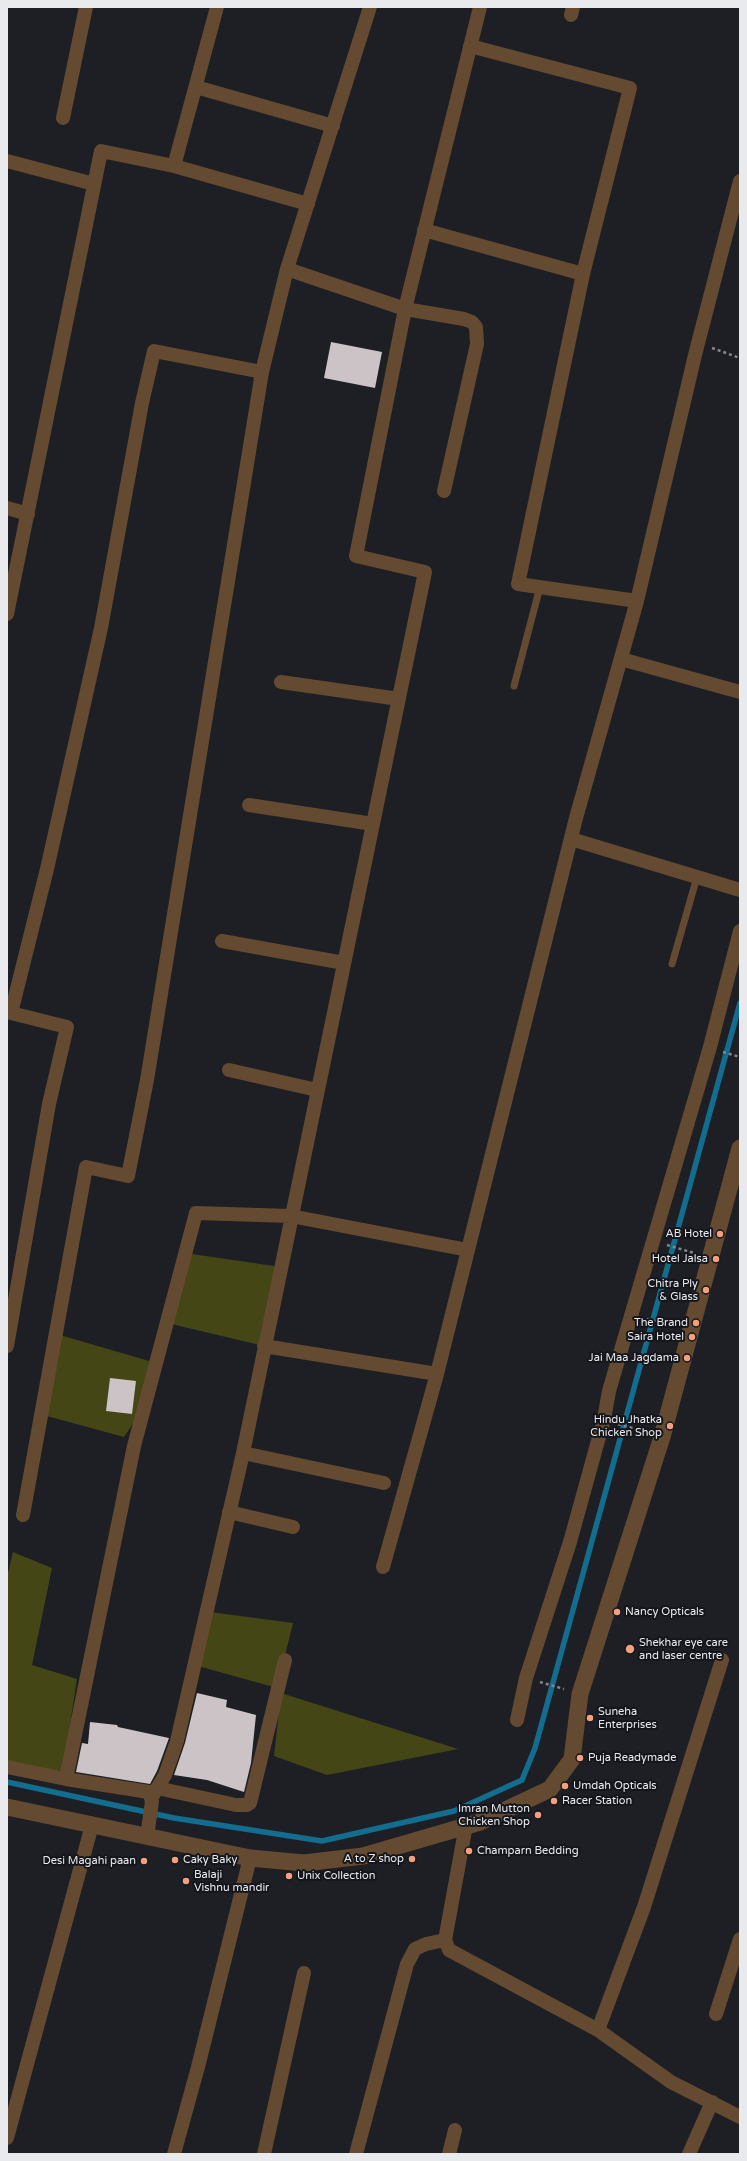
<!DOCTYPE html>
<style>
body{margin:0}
#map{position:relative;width:747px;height:2161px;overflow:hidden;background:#1d1f24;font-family:"Varela Round",sans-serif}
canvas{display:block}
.frame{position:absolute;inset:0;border:8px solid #e9eaee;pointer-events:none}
</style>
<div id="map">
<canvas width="747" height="2161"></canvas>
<div class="frame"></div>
</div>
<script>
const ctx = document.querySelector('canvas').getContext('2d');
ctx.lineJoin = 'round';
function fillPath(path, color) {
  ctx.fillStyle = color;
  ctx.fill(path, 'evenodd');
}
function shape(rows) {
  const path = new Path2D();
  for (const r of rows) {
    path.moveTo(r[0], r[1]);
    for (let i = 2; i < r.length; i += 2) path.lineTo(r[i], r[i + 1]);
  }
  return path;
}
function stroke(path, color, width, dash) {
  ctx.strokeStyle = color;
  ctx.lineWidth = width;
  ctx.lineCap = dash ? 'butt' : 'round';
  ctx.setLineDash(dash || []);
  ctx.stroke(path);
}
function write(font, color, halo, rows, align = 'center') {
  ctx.font = font + ' "Varela Round",sans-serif';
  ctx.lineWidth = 4;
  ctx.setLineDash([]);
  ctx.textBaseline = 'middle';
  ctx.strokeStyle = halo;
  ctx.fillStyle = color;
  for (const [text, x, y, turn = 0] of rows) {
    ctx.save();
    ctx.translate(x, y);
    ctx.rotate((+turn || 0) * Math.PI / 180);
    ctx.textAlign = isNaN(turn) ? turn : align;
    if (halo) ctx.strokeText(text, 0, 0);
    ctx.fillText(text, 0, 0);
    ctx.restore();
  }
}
const green = shape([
 [185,1253,281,1267,264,1346,167,1323],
 [60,1335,149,1361,147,1384,140,1413,124,1437,43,1415],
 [13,1552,52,1568,32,1665,77,1679,63,1771,7,1764,7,1577],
 [210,1612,293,1623,277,1688,198,1666],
 [281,1693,458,1749,327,1775,274,1756]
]);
const stream = shape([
 [7,1782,174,1818,322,1841,454,1811,522,1780,535,1748,740,1003]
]);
const building = shape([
 [331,342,382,352,375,388,324,378],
 [110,1378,136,1381,132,1414,106,1411],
 [197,1693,227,1700,226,1707,256,1715,251,1763,244,1792,207,1780,174,1775,185,1743],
 [90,1722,117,1725,118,1727,169,1738,157,1771,150,1784,76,1772,82,1743,88,1744]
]);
const path = shape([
 [712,348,740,358],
 [723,1052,740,1057],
 [667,1245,694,1253],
 [647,1319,675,1325],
 [618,1424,646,1432],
 [540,1682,564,1689]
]);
const service = shape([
 [514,686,540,587],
 [672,964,697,877]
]);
const minor = shape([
 [571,15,573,7],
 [470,46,630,88,583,274],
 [196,87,333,126],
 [63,118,86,7],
 [7,161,94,184],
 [174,166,217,7],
 [424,230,583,274,518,584,637,601],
 [287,269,405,309,464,319,472,322,476,327,477,344,444,491],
 [7,508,28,514],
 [7,614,101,151,174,166,308,204],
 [621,659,740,692],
 [281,682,399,699],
 [249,805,373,824],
 [571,839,740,890],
 [222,941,344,963],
 [7,1012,11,1013,47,869,101,628,142,403,154,351,262,372],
 [229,1070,317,1090],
 [7,1346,49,1104,67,1027,11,1013],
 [264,1346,437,1374],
 [243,1453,384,1483],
 [229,1512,293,1527],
 [23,1515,86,1167,128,1176,147,1080,262,372,287,269,370,7],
 [383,1567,437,1374,576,818,637,601,695,355,740,181],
 [517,1720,526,1678,570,1542,604,1419,609,1391,710,1047,740,931],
 [7,1767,66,1779,149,1792,152,1801,147,1837],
 [66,1779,134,1446,196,1213,291,1216,468,1250],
 [157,1788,236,1805,247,1805,250,1803,285,1660],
 [152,1797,165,1775,177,1741,243,1453,425,572,356,556,405,309,480,7],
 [466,1825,445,1940,449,1950,598,2030,671,2082,740,2117],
 [716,2014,740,1939],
 [598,2030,644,1907,722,1660],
 [7,2138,92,1825],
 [174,2154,198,2067,250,1858],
 [264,2154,304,1973],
 [356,2154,407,1964,415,1949,426,1944,445,1940],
 [449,2154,455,2130],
 [689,2154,712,2102]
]);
const tertiary = shape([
 [7,1807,250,1858,304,1863,363,1856,480,1822,550,1789,572,1759,580,1694,662,1437,740,1148]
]);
const markers = [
 [720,1234,4,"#f2a07e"],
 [716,1259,4,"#f2a07e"],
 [706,1290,4,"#f2a07e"],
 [696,1323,4,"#f2a07e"],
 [692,1337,4,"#f2a07e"],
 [687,1358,4,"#f2a07e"],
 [670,1426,4,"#f2a07e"],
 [617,1612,4,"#f2a07e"],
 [630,1649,5,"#f2a07e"],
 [590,1718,4,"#f2a07e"],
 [580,1758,4,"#f2a07e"],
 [565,1786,4,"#f2a07e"],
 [554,1801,4,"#f2a07e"],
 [538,1815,4,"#f2a07e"],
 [469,1851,4,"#f2a07e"],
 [412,1859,4,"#f2a07e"],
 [175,1860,4,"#f2a07e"],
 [144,1861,4,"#f2a07e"],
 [289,1876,4,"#f2a07e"],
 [186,1881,4,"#f2a07e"]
];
const poiNames = [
 ["AB Hotel",712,1234],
 ["Hotel Jalsa",708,1259],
 ["Chitra Ply",698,1284],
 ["& Glass",698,1297],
 ["The Brand",688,1323],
 ["Saira Hotel",684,1337],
 ["Jai Maa Jagdama",679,1358],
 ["Hindu Jhatka",662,1420],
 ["Chicken Shop",662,1433],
 ["Nancy Opticals",625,1612,"left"],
 ["Shekhar eye care",639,1643,"left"],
 ["and laser centre",639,1656,"left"],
 ["Suneha",598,1712,"left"],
 ["Enterprises",598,1725,"left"],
 ["Puja Readymade",588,1758,"left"],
 ["Umdah Opticals",573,1786,"left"],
 ["Racer Station",562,1801,"left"],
 ["Imran Mutton",530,1809],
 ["Chicken Shop",530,1822],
 ["Champarn Bedding",477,1851,"left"],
 ["A to Z shop",404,1859],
 ["Caky Baky",183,1860,"left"],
 ["Desi Magahi paan",136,1861],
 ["Balaji",194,1875,"left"],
 ["Vishnu mandir",194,1888,"left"],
 ["Unix Collection",297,1876,"left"]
];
fillPath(green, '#454615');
stroke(stream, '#126d8f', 5.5);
fillPath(building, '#cbc3c6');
stroke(path, '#85868b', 2.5, [3, 3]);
stroke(service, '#644a30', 7);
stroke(minor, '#644a30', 14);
stroke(tertiary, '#644a30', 17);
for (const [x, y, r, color] of markers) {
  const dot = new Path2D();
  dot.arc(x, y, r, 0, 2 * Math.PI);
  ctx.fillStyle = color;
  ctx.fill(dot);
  stroke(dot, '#14161b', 1.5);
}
write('11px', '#e9eaee', '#14161b', poiNames, 'right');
</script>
